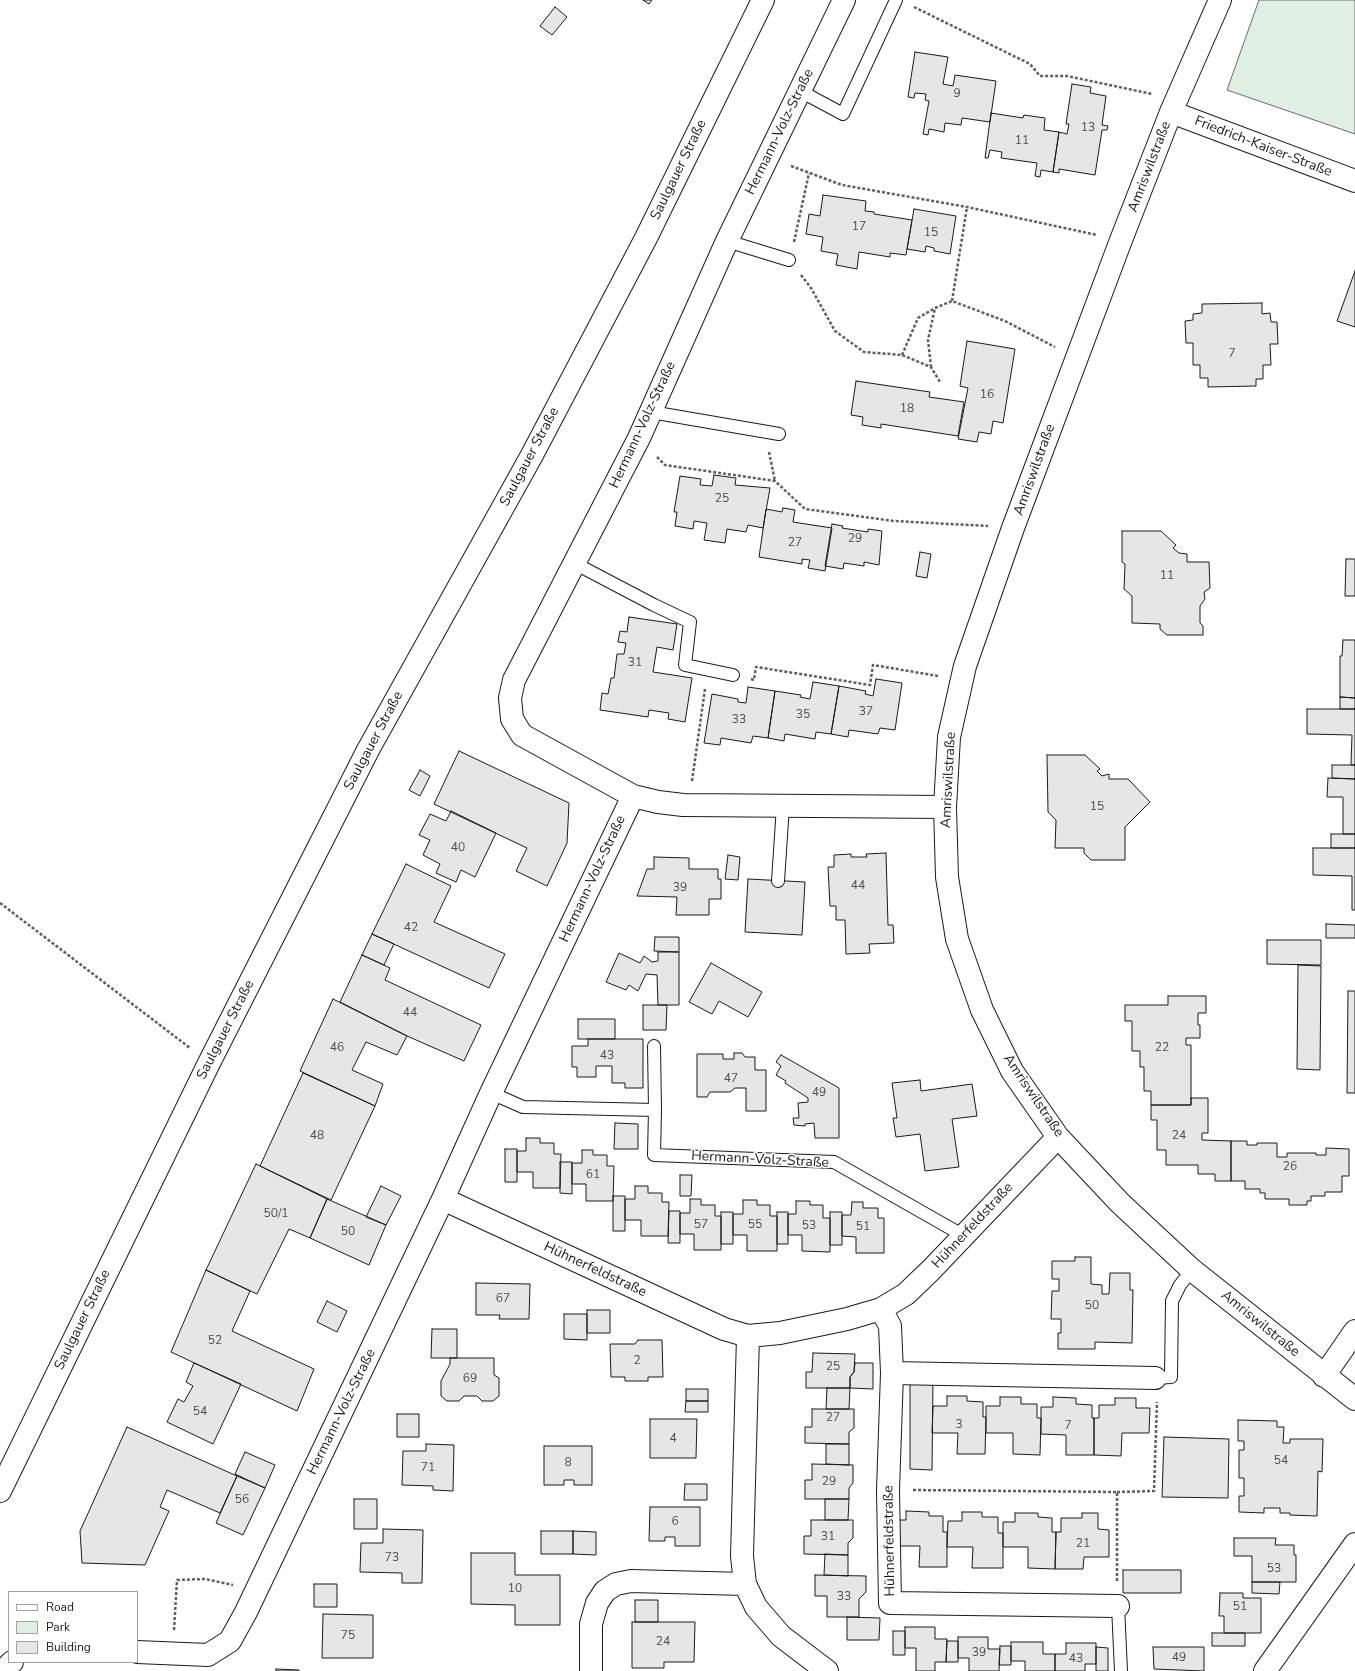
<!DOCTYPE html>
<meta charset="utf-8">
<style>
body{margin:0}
#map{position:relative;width:1355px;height:1671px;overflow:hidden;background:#fff;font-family:"Nunito Sans",sans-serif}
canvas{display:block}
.legend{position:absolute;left:8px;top:1591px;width:130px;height:72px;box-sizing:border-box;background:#fff;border:1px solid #a3a3a3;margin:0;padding:5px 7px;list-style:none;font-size:12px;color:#1a1a1a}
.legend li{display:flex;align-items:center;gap:8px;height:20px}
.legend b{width:20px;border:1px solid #a3a3a3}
</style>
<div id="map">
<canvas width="1355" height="1671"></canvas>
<ul class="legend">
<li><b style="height:5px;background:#fff"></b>Road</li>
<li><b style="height:11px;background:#e0efe3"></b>Park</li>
<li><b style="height:11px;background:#e6e6e6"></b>Building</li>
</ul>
</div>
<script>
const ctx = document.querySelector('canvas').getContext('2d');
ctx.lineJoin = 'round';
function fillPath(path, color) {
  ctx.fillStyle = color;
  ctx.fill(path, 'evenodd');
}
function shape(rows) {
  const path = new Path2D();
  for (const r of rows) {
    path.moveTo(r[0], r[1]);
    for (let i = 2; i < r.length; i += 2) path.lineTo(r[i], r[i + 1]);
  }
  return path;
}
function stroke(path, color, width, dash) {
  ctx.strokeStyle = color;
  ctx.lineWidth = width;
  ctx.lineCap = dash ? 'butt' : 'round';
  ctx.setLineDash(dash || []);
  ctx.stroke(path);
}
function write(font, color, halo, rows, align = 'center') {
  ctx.font = font + ' "Nunito Sans",sans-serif';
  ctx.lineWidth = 3;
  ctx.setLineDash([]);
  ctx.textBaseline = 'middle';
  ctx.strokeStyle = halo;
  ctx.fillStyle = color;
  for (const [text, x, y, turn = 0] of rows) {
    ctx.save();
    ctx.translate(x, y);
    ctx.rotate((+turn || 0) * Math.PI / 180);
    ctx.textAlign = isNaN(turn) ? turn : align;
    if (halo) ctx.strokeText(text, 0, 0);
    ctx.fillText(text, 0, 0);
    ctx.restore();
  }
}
const green = shape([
 [1259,0,1355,0,1355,134,1227,90,1259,0]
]);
const building = shape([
 [643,0,652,0,649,4,643,0],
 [555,7,567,17,552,35,540,26,555,7],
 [915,52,948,57,943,84,953,86,955,75,996,81,990,122,962,118,961,125,945,123,944,132,929,129,928,135,923,134,929,101,925,100,926,94,915,93,914,98,908,97,915,52],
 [1072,84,1091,87,1090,93,1106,96,1102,125,1108,126,1107,130,1102,130,1095,175,1059,169,1059,173,1053,172,1059,132,1067,134,1069,124,1066,124,1072,84],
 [991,113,1023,118,1024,115,1045,118,1044,130,1059,132,1053,172,1041,170,1040,177,1035,176,1037,163,1001,158,1002,152,990,150,988,158,985,158,991,113],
 [823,195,866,201,865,211,874,212,874,214,912,220,906,255,890,253,890,257,859,252,857,269,836,265,838,254,821,251,823,237,806,234,809,214,820,216,823,195],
 [914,209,956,216,950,254,934,251,934,248,926,246,925,252,907,249,914,209],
 [1355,271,1355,327,1337,321,1355,271],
 [1262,303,1262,314,1270,313,1271,322,1277,322,1278,344,1270,344,1271,365,1263,365,1263,379,1256,379,1256,386,1208,387,1208,378,1200,378,1200,365,1193,365,1193,343,1186,343,1185,321,1193,320,1193,314,1202,313,1202,304,1262,303],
 [967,341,1015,349,1003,423,993,421,991,434,979,432,977,442,958,439,968,388,960,386,967,341],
 [856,381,930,392,929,397,964,402,958,436,881,424,881,428,862,425,863,417,851,415,856,381],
 [714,475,736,478,735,485,770,488,763,528,748,525,746,532,727,529,725,543,704,540,707,523,694,521,693,529,675,526,677,512,674,512,680,476,701,479,700,485,712,486,714,475],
 [783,508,795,510,793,522,832,528,825,571,808,568,810,560,802,559,802,564,759,557,766,509,782,512,783,508],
 [832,524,843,526,842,528,868,532,868,529,882,531,879,565,864,562,864,566,844,563,843,569,825,566,832,524],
 [1122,531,1161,531,1176,545,1173,548,1179,553,1187,554,1187,562,1209,562,1210,588,1204,592,1205,599,1200,606,1200,623,1203,626,1203,635,1167,635,1160,629,1160,624,1132,623,1132,596,1124,589,1125,564,1122,562,1122,531],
 [920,552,931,554,927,578,916,576,920,552],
 [1346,559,1355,559,1355,596,1345,596,1346,559],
 [629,617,677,624,673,650,657,647,653,672,692,678,685,722,668,719,669,713,649,710,648,717,600,710,602,693,608,694,611,678,614,678,617,654,624,654,626,643,618,642,620,631,627,632,629,617],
 [1343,640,1355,640,1355,698,1340,697,1340,656,1342,656,1343,640],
 [876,679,902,683,895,730,880,728,878,734,849,730,848,737,831,734,839,686,866,691,865,694,873,696,876,679],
 [813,682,839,686,831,734,816,732,815,739,785,734,784,741,768,738,775,691,801,695,800,697,810,699,813,682],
 [748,687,775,691,768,738,753,736,751,743,721,738,720,745,704,743,712,694,738,699,738,702,746,703,748,687],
 [1340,697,1355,698,1355,709,1340,709,1340,697],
 [1307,709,1355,709,1355,765,1351,765,1352,735,1307,734,1307,709],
 [459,751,569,803,567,843,547,886,516,871,527,848,434,804,459,751],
 [1047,755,1085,755,1100,769,1097,771,1102,776,1109,774,1109,779,1128,779,1150,802,1125,827,1125,860,1091,860,1084,853,1084,848,1055,848,1056,820,1048,812,1047,755],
 [1332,765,1355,765,1355,779,1332,778,1332,765],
 [420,770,430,776,420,796,409,790,420,770],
 [1328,778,1355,779,1355,834,1343,834,1343,797,1327,797,1328,778],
 [451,811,496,833,475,877,461,870,456,882,436,873,440,864,423,855,430,840,419,835,430,814,446,821,451,811],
 [1331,834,1355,834,1355,848,1331,848,1331,834],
 [1313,848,1355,848,1355,910,1352,910,1352,876,1313,875,1313,848],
 [886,853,888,925,893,925,894,943,869,944,870,953,846,954,845,920,836,920,836,906,830,906,828,867,834,867,834,855,851,854,851,857,867,857,866,854,886,853],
 [728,855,740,857,738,880,725,879,728,855],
 [654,857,689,858,689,869,718,869,718,879,721,879,721,899,709,899,709,915,676,915,677,897,637,896,647,869,654,869,654,857],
 [406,864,451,886,434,922,505,954,489,988,372,934,406,864],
 [748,879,805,882,802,935,745,932,748,879],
 [1326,924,1355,925,1355,938,1326,938,1326,924],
 [372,934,394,944,384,965,362,955,372,934],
 [655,937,679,937,679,952,654,951,655,937],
 [1267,940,1321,940,1321,965,1267,964,1267,940],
 [658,952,679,952,679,1005,658,1005,657,975,646,974,638,991,629,985,626,990,606,982,619,953,640,963,644,956,652,962,658,961,658,952],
 [362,955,390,968,385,980,481,1025,464,1061,407,1036,340,1002,362,955],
 [711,963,762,992,748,1017,719,1001,712,1014,689,1002,711,963],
 [1298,965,1321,966,1320,1070,1297,1069,1298,965],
 [1348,991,1355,991,1355,1093,1347,1093,1348,991],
 [1168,996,1206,996,1206,1013,1198,1013,1198,1025,1200,1025,1200,1038,1186,1038,1186,1045,1191,1045,1191,1105,1151,1105,1151,1091,1144,1091,1144,1067,1140,1067,1140,1051,1132,1051,1132,1021,1125,1021,1125,1005,1168,1005,1168,996],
 [333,999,407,1036,397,1055,366,1042,352,1070,383,1084,375,1106,300,1071,333,999],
 [643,1005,667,1005,666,1030,643,1030,643,1005],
 [578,1019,615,1019,615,1039,578,1039,578,1019],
 [588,1039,643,1039,643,1088,625,1088,625,1083,612,1083,612,1066,596,1066,596,1077,577,1077,577,1067,572,1067,572,1046,588,1046,588,1039],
 [734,1053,742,1053,745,1057,755,1057,755,1070,766,1070,766,1111,746,1111,746,1088,735,1088,730,1092,710,1092,707,1097,697,1097,697,1054,723,1054,723,1059,734,1059,734,1053],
 [781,1055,839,1088,839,1138,815,1138,814,1123,805,1124,805,1126,794,1125,793,1118,799,1118,798,1103,808,1102,808,1098,785,1083,786,1081,776,1075,781,1066,776,1062,781,1055],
 [303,1073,375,1106,331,1200,260,1166,303,1073],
 [920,1080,921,1091,972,1084,977,1116,952,1119,959,1167,925,1171,920,1134,896,1137,893,1118,897,1118,892,1083,920,1080],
 [1191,1098,1208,1098,1208,1133,1202,1133,1202,1140,1231,1141,1231,1181,1215,1181,1215,1174,1198,1174,1198,1165,1166,1165,1166,1150,1157,1150,1157,1120,1151,1120,1151,1105,1191,1105,1191,1098],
 [615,1123,638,1124,638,1149,614,1149,615,1123],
 [526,1138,540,1138,540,1143,554,1143,554,1154,561,1154,560,1188,533,1188,533,1172,517,1172,517,1151,526,1151,526,1138],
 [1231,1141,1247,1141,1247,1145,1257,1145,1257,1143,1277,1143,1277,1157,1287,1157,1287,1153,1316,1153,1316,1155,1326,1155,1326,1148,1349,1149,1349,1176,1342,1176,1342,1192,1325,1192,1325,1196,1311,1196,1311,1201,1307,1201,1307,1205,1289,1205,1289,1199,1265,1199,1265,1193,1260,1193,1260,1189,1245,1189,1245,1181,1231,1181,1231,1141],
 [505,1149,517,1149,517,1182,505,1182,505,1149],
 [582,1150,593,1150,593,1155,607,1155,607,1166,614,1166,613,1201,586,1201,586,1184,572,1184,572,1163,582,1163,582,1150],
 [560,1162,572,1162,572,1194,560,1193,560,1162],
 [256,1164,327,1199,310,1238,289,1229,257,1294,206,1270,256,1164],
 [680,1175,692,1175,691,1196,680,1196,680,1175],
 [381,1186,401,1196,386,1225,366,1217,381,1186],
 [635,1186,648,1186,648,1193,662,1193,662,1202,669,1202,668,1236,641,1236,641,1220,625,1220,625,1199,635,1199,635,1186],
 [613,1196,625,1196,625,1231,613,1231,613,1196],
 [327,1199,386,1225,369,1265,310,1238,327,1199],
 [690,1199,701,1199,701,1205,715,1205,715,1216,721,1216,721,1250,694,1250,694,1234,680,1234,680,1213,690,1213,690,1199],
 [743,1200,757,1200,757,1205,770,1205,770,1216,777,1216,777,1251,747,1251,747,1235,733,1235,733,1214,743,1214,743,1200],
 [796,1201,810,1201,810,1205,823,1205,823,1218,830,1218,830,1252,802,1251,802,1235,788,1235,788,1214,796,1214,796,1201],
 [852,1202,863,1202,863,1208,878,1208,878,1218,884,1218,884,1253,856,1253,856,1237,842,1236,842,1215,851,1215,852,1202],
 [669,1211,680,1211,680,1243,668,1243,669,1211],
 [721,1212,733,1212,733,1244,721,1244,721,1212],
 [777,1212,788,1212,788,1244,777,1244,777,1212],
 [830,1212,842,1212,842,1245,830,1245,830,1212],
 [1075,1257,1091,1257,1091,1284,1102,1285,1102,1294,1109,1294,1110,1273,1130,1273,1130,1290,1133,1290,1132,1343,1095,1342,1095,1349,1058,1349,1058,1333,1061,1333,1061,1319,1051,1319,1052,1291,1059,1291,1059,1279,1052,1279,1052,1261,1075,1261,1075,1257],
 [206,1270,250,1291,232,1331,314,1369,297,1411,171,1352,206,1270],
 [476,1283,530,1284,529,1319,499,1319,500,1315,476,1315,476,1283],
 [327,1301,347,1311,337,1332,317,1322,327,1301],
 [587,1310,610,1310,610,1333,587,1333,587,1310],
 [564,1314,587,1314,587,1340,564,1339,564,1314],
 [432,1329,457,1329,457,1358,431,1358,432,1329],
 [638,1340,662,1340,663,1377,648,1377,648,1381,625,1381,625,1377,611,1377,610,1344,635,1344,638,1340],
 [813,1353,855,1354,854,1372,850,1377,850,1388,806,1388,806,1372,812,1372,813,1353],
 [450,1358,494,1358,494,1375,499,1378,499,1396,493,1401,482,1401,477,1396,464,1396,459,1401,447,1401,441,1396,441,1381,450,1364,450,1358],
 [194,1363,241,1384,213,1444,167,1422,178,1399,184,1402,193,1386,186,1382,194,1363],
 [855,1363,873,1363,873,1389,850,1388,850,1377,854,1372,855,1363],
 [910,1380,933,1380,932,1470,910,1469,910,1380],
 [827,1388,850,1388,849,1409,826,1409,827,1388],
 [686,1389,708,1389,708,1401,686,1401,686,1389],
 [947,1396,967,1396,967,1401,983,1402,983,1417,986,1417,985,1454,957,1454,958,1433,932,1433,933,1406,947,1406,947,1396],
 [1000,1397,1021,1397,1021,1404,1037,1404,1037,1418,1041,1418,1040,1455,1013,1454,1013,1433,986,1433,986,1406,1000,1406,1000,1397],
 [1053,1397,1076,1398,1076,1404,1092,1405,1092,1418,1094,1418,1094,1455,1066,1455,1066,1435,1041,1434,1041,1407,1053,1407,1053,1397],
 [1115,1398,1136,1398,1136,1408,1150,1408,1149,1433,1122,1433,1121,1456,1094,1455,1094,1418,1099,1418,1099,1405,1115,1405,1115,1398],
 [686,1401,708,1401,708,1412,685,1412,686,1401],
 [812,1409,854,1409,854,1428,849,1432,849,1444,805,1443,805,1427,812,1427,812,1409],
 [397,1414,419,1414,419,1437,397,1437,397,1414],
 [650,1419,697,1419,696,1458,650,1458,650,1419],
 [1238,1420,1277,1421,1277,1427,1284,1427,1283,1443,1290,1443,1290,1439,1323,1439,1322,1472,1318,1471,1317,1516,1290,1515,1290,1513,1280,1513,1280,1508,1264,1508,1264,1513,1239,1512,1239,1496,1244,1496,1244,1478,1239,1478,1239,1450,1244,1450,1244,1441,1238,1441,1238,1420],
 [127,1427,237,1476,220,1513,167,1490,160,1507,169,1511,145,1565,82,1563,80,1531,127,1427],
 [1164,1437,1229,1439,1228,1498,1162,1497,1164,1437],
 [426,1444,454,1445,453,1491,433,1490,433,1486,402,1485,403,1451,426,1451,426,1444],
 [826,1444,849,1444,849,1465,826,1464,826,1444],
 [544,1446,592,1446,592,1485,574,1485,574,1480,564,1480,564,1485,544,1485,544,1446],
 [245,1452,275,1465,265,1488,235,1474,245,1452],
 [812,1464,853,1465,853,1483,849,1488,849,1499,805,1499,805,1480,812,1480,812,1464],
 [237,1476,265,1488,243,1535,216,1523,237,1476],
 [685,1484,707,1484,707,1500,684,1500,685,1484],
 [354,1499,377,1499,377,1529,354,1529,354,1499],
 [825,1499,849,1499,848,1520,825,1520,825,1499],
 [650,1507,700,1507,700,1546,675,1546,675,1537,665,1537,665,1541,649,1541,650,1507],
 [906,1511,929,1512,929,1516,943,1516,943,1532,947,1532,947,1567,919,1567,920,1546,894,1546,894,1520,906,1520,906,1511],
 [962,1512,982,1512,982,1517,998,1517,998,1533,1003,1533,1003,1568,972,1568,973,1547,947,1547,948,1521,962,1521,962,1512],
 [1015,1513,1038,1513,1038,1517,1052,1518,1052,1532,1056,1532,1055,1569,1028,1568,1028,1547,1003,1547,1003,1522,1015,1522,1015,1513],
 [1082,1513,1098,1513,1098,1529,1109,1530,1109,1557,1084,1557,1083,1569,1055,1569,1056,1532,1061,1532,1061,1518,1082,1518,1082,1513],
 [811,1520,853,1520,853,1538,848,1543,848,1555,804,1554,804,1536,811,1536,811,1520],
 [383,1529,423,1530,422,1583,402,1583,402,1573,360,1572,361,1543,383,1543,383,1529],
 [541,1531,573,1531,573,1554,541,1554,541,1531],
 [573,1531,596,1532,596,1555,573,1554,573,1531],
 [1234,1538,1276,1538,1275,1545,1294,1545,1294,1555,1296,1555,1296,1582,1252,1582,1252,1556,1234,1556,1234,1538],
 [471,1553,515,1553,515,1575,560,1575,560,1625,515,1625,515,1605,471,1604,471,1553],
 [825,1554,848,1555,848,1576,824,1575,825,1554],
 [1123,1570,1181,1570,1181,1593,1123,1593,1123,1570],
 [815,1575,866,1576,866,1592,859,1599,859,1617,827,1617,827,1596,815,1596,815,1575],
 [1252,1582,1280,1582,1279,1594,1252,1593,1252,1582],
 [314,1584,337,1584,337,1607,314,1607,314,1584],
 [1220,1593,1243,1593,1243,1598,1261,1598,1261,1633,1224,1633,1224,1616,1219,1616,1220,1593],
 [635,1600,658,1600,658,1622,635,1622,635,1600],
 [323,1614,373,1615,373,1658,322,1658,323,1614],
 [847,1617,880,1618,879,1640,847,1640,847,1617],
 [632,1622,695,1622,694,1662,664,1662,664,1668,632,1668,632,1622],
 [905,1627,935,1627,935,1639,947,1639,946,1662,935,1662,935,1671,916,1671,916,1648,905,1648,905,1627],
 [893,1631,905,1631,905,1655,893,1655,893,1631],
 [1212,1633,1245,1633,1245,1646,1212,1646,1212,1633],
 [958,1637,988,1637,988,1649,1000,1649,999,1671,969,1671,969,1658,958,1658,958,1637],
 [947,1641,958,1641,958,1662,946,1662,947,1641],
 [1011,1642,1043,1642,1043,1654,1055,1654,1055,1671,1025,1671,1025,1661,1011,1661,1011,1642],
 [1066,1643,1096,1643,1096,1664,1085,1664,1085,1671,1055,1671,1055,1654,1066,1654,1066,1643],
 [1000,1646,1011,1646,1011,1665,999,1665,1000,1646],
 [1096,1647,1108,1648,1108,1671,1096,1671,1096,1647],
 [1153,1647,1204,1647,1204,1671,1154,1669,1153,1647],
 [276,1669,299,1670,299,1671,276,1671,276,1669]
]);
const path = shape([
 [914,7,1030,64,1040,76,1067,76,1152,94],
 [791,166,842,185,967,207,1097,235],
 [794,242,809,173],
 [801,275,811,288,835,331,864,352,902,355,931,367,940,382],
 [952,301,967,207],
 [902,355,918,318,935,308,952,301,1005,321,1055,347],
 [931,367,928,340,935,308],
 [769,452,775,481],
 [657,457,665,465,775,481,805,509,894,521,988,526],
 [751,679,754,680,756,667,870,685,873,665,938,676],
 [692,781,705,689],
 [0,903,190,1048],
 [913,1490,1117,1492,1117,1583],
 [1117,1492,1154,1491,1157,1402],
 [174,1630,177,1580,205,1579,233,1585]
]);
const lane = shape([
 [800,91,843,114,896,0],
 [727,241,789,260],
 [651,412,779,434],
 [574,563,654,605,690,622,685,665,733,675],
 [778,881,783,806],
 [654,1046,655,1110],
 [491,1093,523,1107,655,1110,654,1155,834,1162,964,1236],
 [1155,1378,1171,1377,1172,1301,1180,1285,1192,1270],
 [1118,1606,1121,1671]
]);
const street = shape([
 [1220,0,1171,112,1121,240,1013,528,965,666,949,737,945,807,947,877,957,939,982,1010,1012,1071,1058,1137,1120,1203,1192,1270,1355,1399],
 [1171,112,1355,181],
 [633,796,658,802,683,805,945,807],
 [443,1199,724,1329,748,1336,780,1333,847,1319,881,1309,906,1294,931,1270,1058,1137],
 [881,1309,890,1326,892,1373,888,1490,890,1603,1118,1606],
 [748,1336,742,1556,745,1584,756,1607,781,1636,827,1671],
 [892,1373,1155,1378],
 [1324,1376,1355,1331],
 [137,1652,208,1655,230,1641,246,1612,443,1199,491,1093,633,796,522,735,512,719,510,698,514,680,639,438,727,241,844,0],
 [3,1671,12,1662],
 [591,1671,591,1624,597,1603,605,1591,616,1584,631,1581,745,1584],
 [1265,1671,1355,1544]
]);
const secondary = shape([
 [0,1491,209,1063,368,750,532,455,646,238,763,0]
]);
const numberNames = [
 ["9",957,94],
 ["13",1088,128],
 ["11",1022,141],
 ["17",859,227],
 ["15",931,233],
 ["7",1232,354],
 ["16",987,395],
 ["18",907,409],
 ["25",722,499],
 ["29",855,539],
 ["27",795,543],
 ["11",1167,576],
 ["31",635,663],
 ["37",866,712],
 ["35",803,715],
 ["33",739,720],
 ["15",1097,807],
 ["40",458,848],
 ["44",858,886],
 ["39",680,888],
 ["42",411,928],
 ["44",410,1013],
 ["46",337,1048],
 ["22",1162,1048],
 ["43",607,1056],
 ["47",731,1079],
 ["49",819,1093],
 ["48",317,1136],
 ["24",1179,1136],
 ["26",1290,1167],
 ["61",593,1175],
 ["50/1",276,1214],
 ["57",701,1225],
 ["55",755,1225],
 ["53",809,1226],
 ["51",863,1227],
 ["50",348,1232],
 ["67",503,1299],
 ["50",1092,1306],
 ["52",215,1341],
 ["2",637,1361],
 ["25",833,1367],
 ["69",470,1379],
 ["54",200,1412],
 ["27",833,1418],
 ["3",959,1425],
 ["7",1068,1426],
 ["4",673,1439],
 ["54",1281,1461],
 ["8",568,1463],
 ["71",428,1468],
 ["29",829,1482],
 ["56",242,1500],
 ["6",675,1522],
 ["31",828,1537],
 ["21",1083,1544],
 ["73",392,1558],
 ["53",1274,1569],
 ["10",515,1589],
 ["33",844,1597],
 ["51",1240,1607],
 ["75",348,1636],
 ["24",663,1642],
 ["39",979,1653],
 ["49",1179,1658],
 ["43",1076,1659]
];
const streetNames = [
 ["Hermann-Volz-Straße",780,132,-64],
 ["Friedrich-Kaiser-Straße",1263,147,21],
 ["Amriswilstraße",1150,167,-69],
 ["Saulgauer Straße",679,170,-64],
 ["Hermann-Volz-Straße",643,425,-65],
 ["Saulgauer Straße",530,457,-62],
 ["Amriswilstraße",1035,470,-70],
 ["Saulgauer Straße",374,741,-62],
 ["Amriswilstraße",949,780,-87],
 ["Hermann-Volz-Straße",593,879,-65],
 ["Saulgauer Straße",226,1030,-63],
 ["Amriswilstraße",1033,1096,56],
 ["Hermann-Volz-Straße",760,1160,3],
 ["Hühnerfeldstraße",973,1226,-47],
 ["Hühnerfeldstraße",595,1270,25],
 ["Saulgauer Straße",83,1320,-64],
 ["Amriswilstraße",1260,1324,39],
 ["Hermann-Volz-Straße",342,1412,-64],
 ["Hühnerfeldstraße",890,1541,-91]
];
fillPath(green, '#e0efe3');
stroke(green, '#6a6a6a', 1);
fillPath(building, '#e6e6e6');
stroke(building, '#1a1a1a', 1);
stroke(lane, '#1a1a1a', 14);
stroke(street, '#1a1a1a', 24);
stroke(secondary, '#1a1a1a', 24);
stroke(path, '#5f5f5f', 2.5, [3, 2]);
stroke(lane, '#fff', 12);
stroke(street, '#fff', 22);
stroke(secondary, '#fff', 22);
write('12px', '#4d4d4d', null, numberNames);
write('14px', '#1a1a1a', '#fff', streetNames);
</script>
